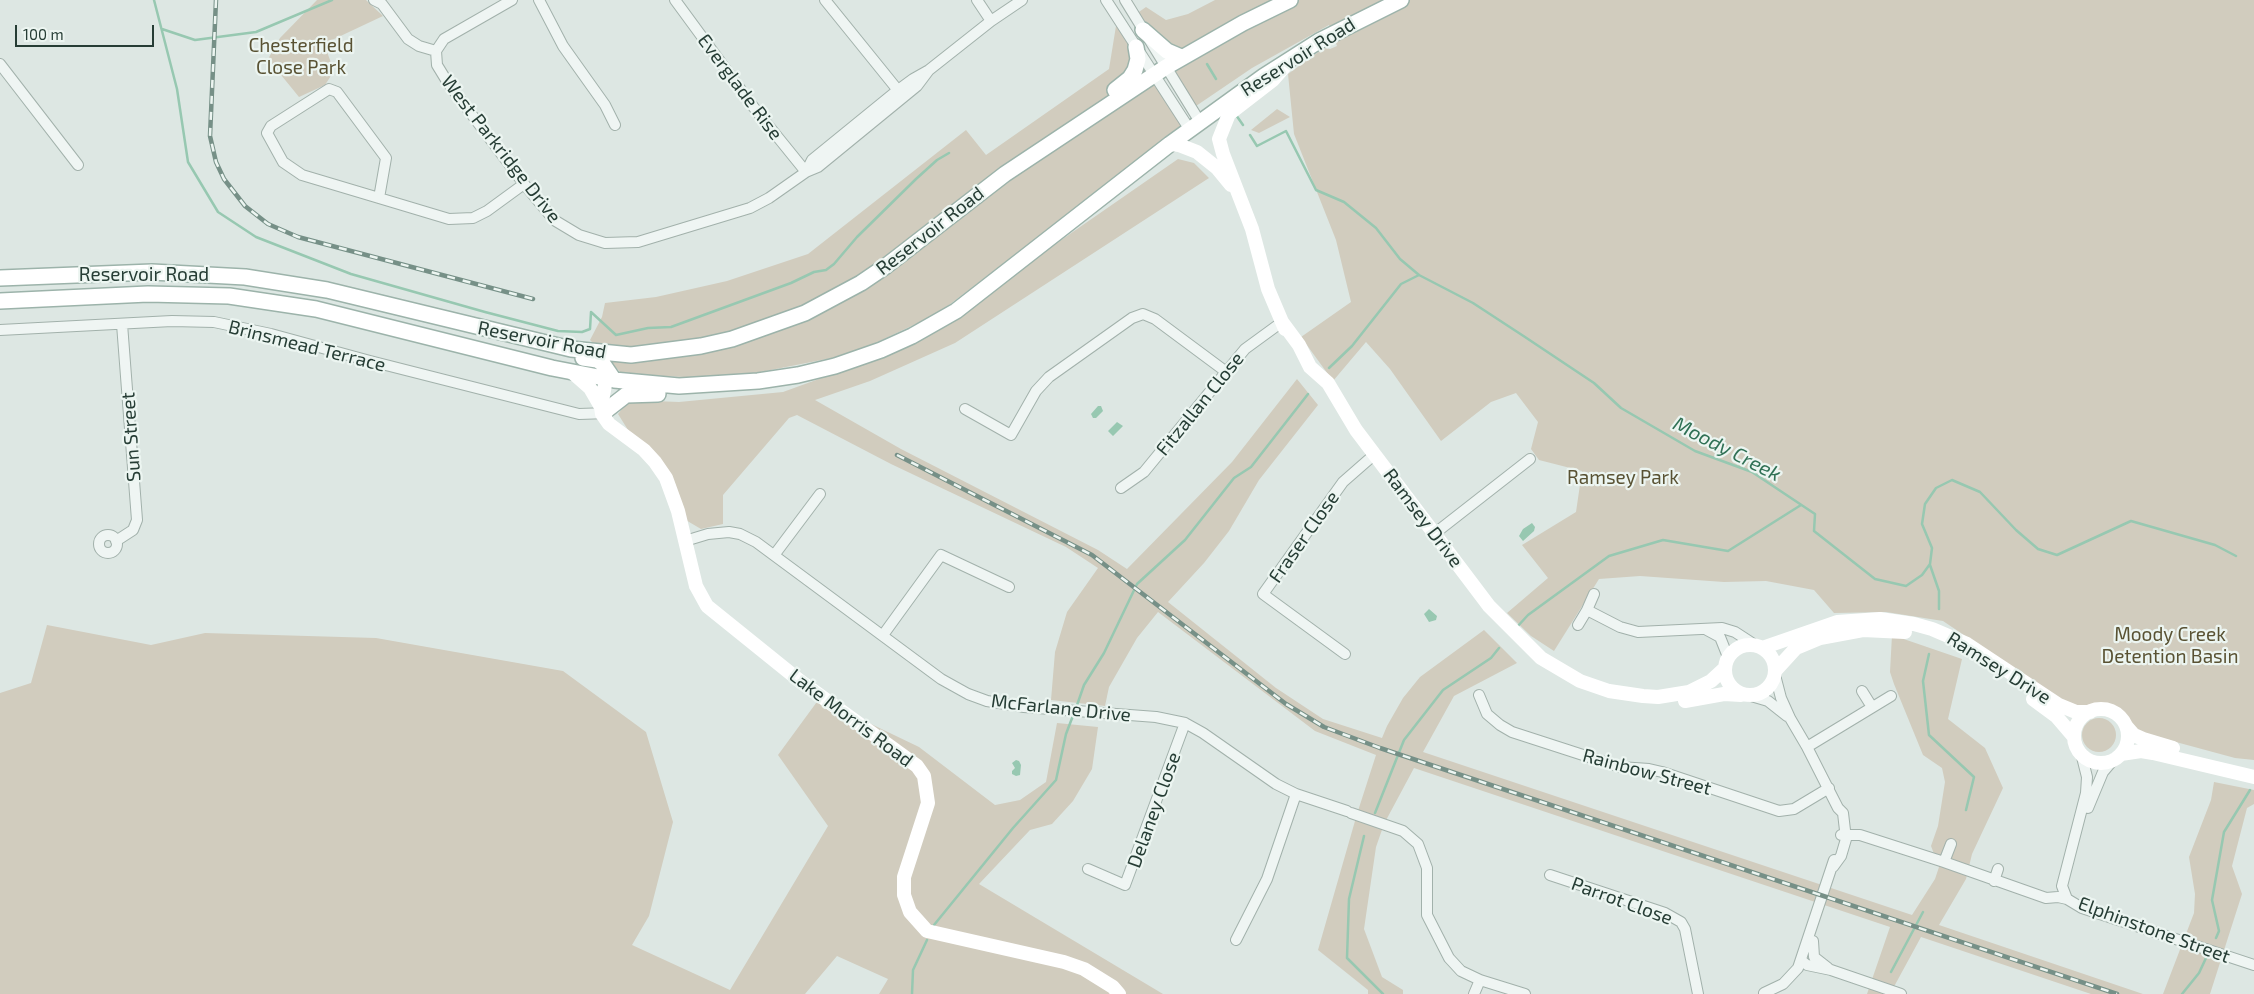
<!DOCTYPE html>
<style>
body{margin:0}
#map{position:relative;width:2254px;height:994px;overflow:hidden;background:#dde7e3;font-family:"Exo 2",sans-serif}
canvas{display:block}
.scale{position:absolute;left:15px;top:25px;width:139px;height:22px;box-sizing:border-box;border:2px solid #263d35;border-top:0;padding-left:6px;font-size:15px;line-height:18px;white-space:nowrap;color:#263d35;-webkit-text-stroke:4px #ecf5f1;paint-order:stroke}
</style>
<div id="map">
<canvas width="2254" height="994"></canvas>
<div class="scale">100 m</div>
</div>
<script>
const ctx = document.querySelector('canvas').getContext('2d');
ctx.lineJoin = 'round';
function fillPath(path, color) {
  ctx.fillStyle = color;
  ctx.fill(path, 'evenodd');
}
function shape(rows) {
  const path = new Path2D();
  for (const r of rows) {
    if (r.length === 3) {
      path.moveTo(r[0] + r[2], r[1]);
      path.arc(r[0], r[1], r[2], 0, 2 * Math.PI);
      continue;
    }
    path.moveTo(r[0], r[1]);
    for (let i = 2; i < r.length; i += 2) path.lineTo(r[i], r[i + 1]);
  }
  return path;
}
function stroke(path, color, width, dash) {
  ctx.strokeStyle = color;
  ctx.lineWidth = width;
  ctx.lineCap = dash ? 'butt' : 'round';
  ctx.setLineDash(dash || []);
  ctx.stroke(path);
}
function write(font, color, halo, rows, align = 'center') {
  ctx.font = font + ' "Exo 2",sans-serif';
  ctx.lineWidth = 4.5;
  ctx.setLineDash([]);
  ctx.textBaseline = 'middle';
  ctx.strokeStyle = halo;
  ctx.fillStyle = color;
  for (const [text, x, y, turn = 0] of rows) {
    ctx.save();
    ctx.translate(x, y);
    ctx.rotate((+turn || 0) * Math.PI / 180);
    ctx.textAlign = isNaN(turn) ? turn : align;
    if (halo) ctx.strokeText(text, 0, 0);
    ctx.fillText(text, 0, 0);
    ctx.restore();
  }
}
const green = shape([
 [317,0,366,0,383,16,332,40,326,49,334,71,325,85,299,97,268,59,280,38],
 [1215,0,2254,0,2254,760,2235,758,2139,732,2110,706,2070,706,1943,621,1886,612,1834,613,1814,590,1766,581,1724,582,1640,576,1599,579,1554,651,1531,636,1507,613,1548,578,1522,545,1576,512,1582,471,1539,460,1531,449,1538,422,1516,393,1491,402,1441,441,1390,369,1366,342,1333,381,1301,337,1351,302,1336,240,1294,134,1288,74,1324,48,1330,49,1337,46,1329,25,1252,68,1196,106,1173,68,1136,14,1146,7,1166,20,1188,14],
 [1116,26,1182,125,1101,190,937,314,852,354,725,379,622,374,590,340,602,317,605,303,656,297,727,281,808,254,966,130,986,155,1109,69],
 [1277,109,1290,117,1259,133,1251,130],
 [1178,159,1194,163,1209,178,955,343,870,381,815,400,901,449,1098,550,1127,569,1232,462,1297,379,1318,405,1259,480,1229,531,1204,563,1168,602,1276,688,1323,719,1382,738,1387,726,1403,698,1420,677,1484,630,1517,663,1454,696,1423,752,1912,915,1935,879,1939,867,1931,846,1938,826,1945,782,1942,768,1923,755,1894,684,1890,672,1892,635,1962,659,1948,719,1985,748,2003,788,1972,854,1966,879,1939,925,2143,994,2091,994,1921,937,1890,994,1867,994,1890,927,1414,768,1384,824,1376,847,1364,929,1382,977,1403,990,1403,994,1368,994,1368,990,1318,950,1357,814,1376,755,1315,731,1158,612,1137,638,1109,687,1105,706,1051,700,1055,652,1067,612,1098,568,1066,547,891,464,797,415,789,418,723,495,723,524,701,529,684,519,618,414,629,400,679,402,783,392,907,347],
 [47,625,151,645,205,633,376,638,563,671,646,732,673,822,649,916,632,945,730,990,828,826,778,755,819,699,919,747,995,805,1020,800,1046,782,1057,723,1098,727,1092,769,1073,801,1052,824,1030,830,979,884,1163,994,879,994,888,979,837,956,805,994,0,994,0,693,31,683],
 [2099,735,17],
 [2214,782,2254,790,2254,804,2247,808,2232,866,2242,894,2210,994,2163,994,2194,913,2195,894,2189,857,2211,800]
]);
const water = shape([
 [1098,406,1101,406,1103,411,1096,418,1093,418,1091,414],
 [1117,422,1123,426,1113,436,1108,431],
 [1532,523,1535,527,1534,531,1523,541,1519,536,1523,529],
 [1429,609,1437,616,1436,620,1429,622,1424,614],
 [1016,760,1019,761,1021,765,1020,775,1016,776,1012,774,1012,771,1015,768,1012,763]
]);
const stream = shape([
 [154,0,177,89,188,162,218,212,256,237,351,274,485,312,558,331,582,332,590,329,591,312],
 [162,29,195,40,256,32,332,0],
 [1207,64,1216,79],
 [1236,115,1243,125],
 [1250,135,1257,146,1286,131,1316,190,1344,202,1376,228,1400,259,1419,275],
 [591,312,616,335,648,328,671,327,791,283,814,272,826,270,834,264,857,237,916,179,937,160,949,153],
 [1329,368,1352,346,1401,284,1419,275,1473,303,1525,337,1594,383,1621,408,1695,451,1752,472,1815,514,1814,531,1875,579,1906,586,1922,575,1930,564,1932,548,1922,524,1925,504,1936,488,1952,480,1980,492,2016,530,2038,549,2057,555,2131,521,2215,545,2236,556],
 [1930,565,1939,591,1939,609],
 [1517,627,1528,615,1609,556,1663,540,1728,551,1801,505],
 [1929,654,1923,681,1929,735,1974,777,1966,810],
 [1076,708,1084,685,1104,653,1137,584,1185,540,1234,478,1251,467,1308,394],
 [1375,813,1404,740,1443,690,1491,658,1499,648],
 [1364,836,1349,899,1347,958,1383,994],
 [934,925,1013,828,1056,780,1066,734,1074,713],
 [2216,938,2219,931,2212,900,2224,832,2250,790],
 [1891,972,1923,912],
 [912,994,913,970,927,940],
 [2182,994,2199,973,2206,958]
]);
const street = shape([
 [374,0,382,4,408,39,419,46,436,51],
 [512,0,444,39,436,51,437,65,448,83,524,184,554,220,579,235,605,243,638,242,750,208,769,198,806,172,818,167,917,86,929,70],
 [539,0,563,46,605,105,615,125],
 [675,0,755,109,806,172],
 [825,0,901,94],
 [977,0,991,21],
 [1106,0,1190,130],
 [1125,0,1200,122],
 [0,64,78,165],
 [806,172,812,160,898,90,913,79,929,70,991,21,1022,0],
 [379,198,386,158,337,92,329,89,271,126,267,133,283,162,302,175,379,198,449,219,473,218,487,211,524,184],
 [0,330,172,321,214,322,271,334,370,361,579,414,608,413],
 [965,409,1011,435,1036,391,1049,377,1132,318,1143,314,1155,319,1225,371],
 [1121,488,1144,472,1245,349,1282,322],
 [1434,534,1530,459],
 [108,544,9],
 [116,541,133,530,137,520,122,324],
 [685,541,708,534,729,532,740,534,756,542,941,679,968,694,987,701,1024,707,1156,717,1185,723,1203,733,1276,784,1296,794,1347,811],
 [775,554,820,494],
 [1587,610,1594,594],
 [1578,625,1587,610,1620,627,1638,632,1722,628,1735,632,1755,645],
 [1707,630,1720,637,1728,657],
 [883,635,941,555,1009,587],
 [1345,654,1263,594,1343,482,1375,454],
 [1775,675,1781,698,1790,718,1807,747,1838,808,1843,813,1846,839,1841,856,1833,867],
 [1862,691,1872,707],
 [1479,695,1487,714,1500,725,1512,732,1620,767,1649,769,1662,772,1779,811,1794,809,1829,788],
 [1751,696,1768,701,1787,716],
 [1807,747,1891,696],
 [2081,753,2087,777,2086,793,2062,886,2067,899,2082,908,2254,965],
 [2088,808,2103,772,2114,759],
 [1351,813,1403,831,1418,844,1427,868,1427,915,1449,958,1461,971,1480,980,1525,994],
 [1841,835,1860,835,1944,862,1951,844],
 [1944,862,2046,898,2058,897,2067,899],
 [1088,869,1125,885,1185,723],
 [1550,875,1665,913,1681,922,1685,929,1698,994],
 [1994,881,1998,869],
 [1236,940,1267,879,1296,794],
 [1813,941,1814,957,1828,968],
 [1801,960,1807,965,1831,970,1901,994],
 [1764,993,1783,984,1798,968,1834,860],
 [1474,994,1480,980]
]);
const secondary = shape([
 [1170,144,1179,145,1197,152,1217,168,1231,185],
 [1282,322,1299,345,1310,367,1328,383,1356,430,1489,606,1541,658,1580,681,1609,691,1643,696,1658,697,1689,692,1711,681,1724,669],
 [1285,329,1268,289,1252,229,1223,154,1219,139,1229,114,1273,80,1287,64],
 [573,373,590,388,601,407],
 [606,379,601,407,602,414,609,424,644,450,655,462,666,478,678,511,696,586,707,606,800,681,917,766,924,776,928,803,904,877,904,895,910,912,927,931,1064,962,1084,969,1113,987,1119,994],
 [1750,670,25],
 [1762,648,1837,622,1880,619,1914,624,1932,629,1967,644,2059,705,2076,712,2090,712],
 [1775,671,1796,648,1820,638,1863,630,1905,632],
 [2033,699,2056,716,2074,737],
 [1685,701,1724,694,1741,695],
 [2101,736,27],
 [2127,727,2134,735,2143,739,2173,748],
 [2121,754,2141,751,2153,753,2254,777]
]);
const primary = shape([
 [1143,30,1167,51,1181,57],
 [1115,90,1130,78,1135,70,1138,59,1136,47],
 [0,278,152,272,245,277,327,290,571,349,631,355,701,346,732,339,805,313,861,283,886,266,1005,174,1166,67,1243,23,1290,0],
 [0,301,148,294,229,296,316,309,552,368,614,380,679,386,758,381,798,375,835,366,881,350,912,336,956,311,1170,144,1264,76,1319,41,1401,0],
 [583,358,597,360,603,364,614,380],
 [608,409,626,395,658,394]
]);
const rail = shape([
 [216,0,210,136,216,162,224,179,245,206,268,224,298,237,533,299],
 [897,455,1092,555,1286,704,1324,727,1380,748,2117,994]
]);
const parkNames = [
 ["Chesterfield",301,46],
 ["Close Park",301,68],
 ["Ramsey Park",1623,478],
 ["Moody Creek",2170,635],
 ["Detention Basin",2170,657]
];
const streetNames = [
 ["Reservoir Road",1298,57,-32],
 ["Everglade Rise",740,87,53],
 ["West Parkridge Drive",501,149,52],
 ["Reservoir Road",930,231,-38],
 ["Reservoir Road",144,275],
 ["Reservoir Road",542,340,11],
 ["Brinsmead Terrace",307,346,14],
 ["Fitzallan Close",1200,404,-51],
 ["Sun Street",131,437,-94],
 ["Ramsey Drive",1423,518,53],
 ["Fraser Close",1304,537,-55],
 ["Ramsey Drive",1999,668,32],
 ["McFarlane Drive",1061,708,6],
 ["Lake Morris Road",851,718,37],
 ["Rainbow Street",1647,772,15],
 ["Delaney Close",1154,810,-70],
 ["Parrot Close",1622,901,20],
 ["Elphinstone Street",2154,930,20]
];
const waterNames = [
 ["Moody Creek",1727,449,27]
];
fillPath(green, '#d1ccbe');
fillPath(water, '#97c8b1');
stroke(stream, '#97c8b1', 2.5);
stroke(street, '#a2b1ab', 12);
stroke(primary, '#9cb3aa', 18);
stroke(street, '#eff5f3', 10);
stroke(secondary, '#fff', 14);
stroke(primary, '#fff', 15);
stroke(rail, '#769087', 4.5);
stroke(rail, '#ecf5f1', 2.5, [8]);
write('19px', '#595233', '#ecf5f1', parkNames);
write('19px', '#263d35', '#ecf5f1', streetNames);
write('italic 20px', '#307155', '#ecf5f1', waterNames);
</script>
